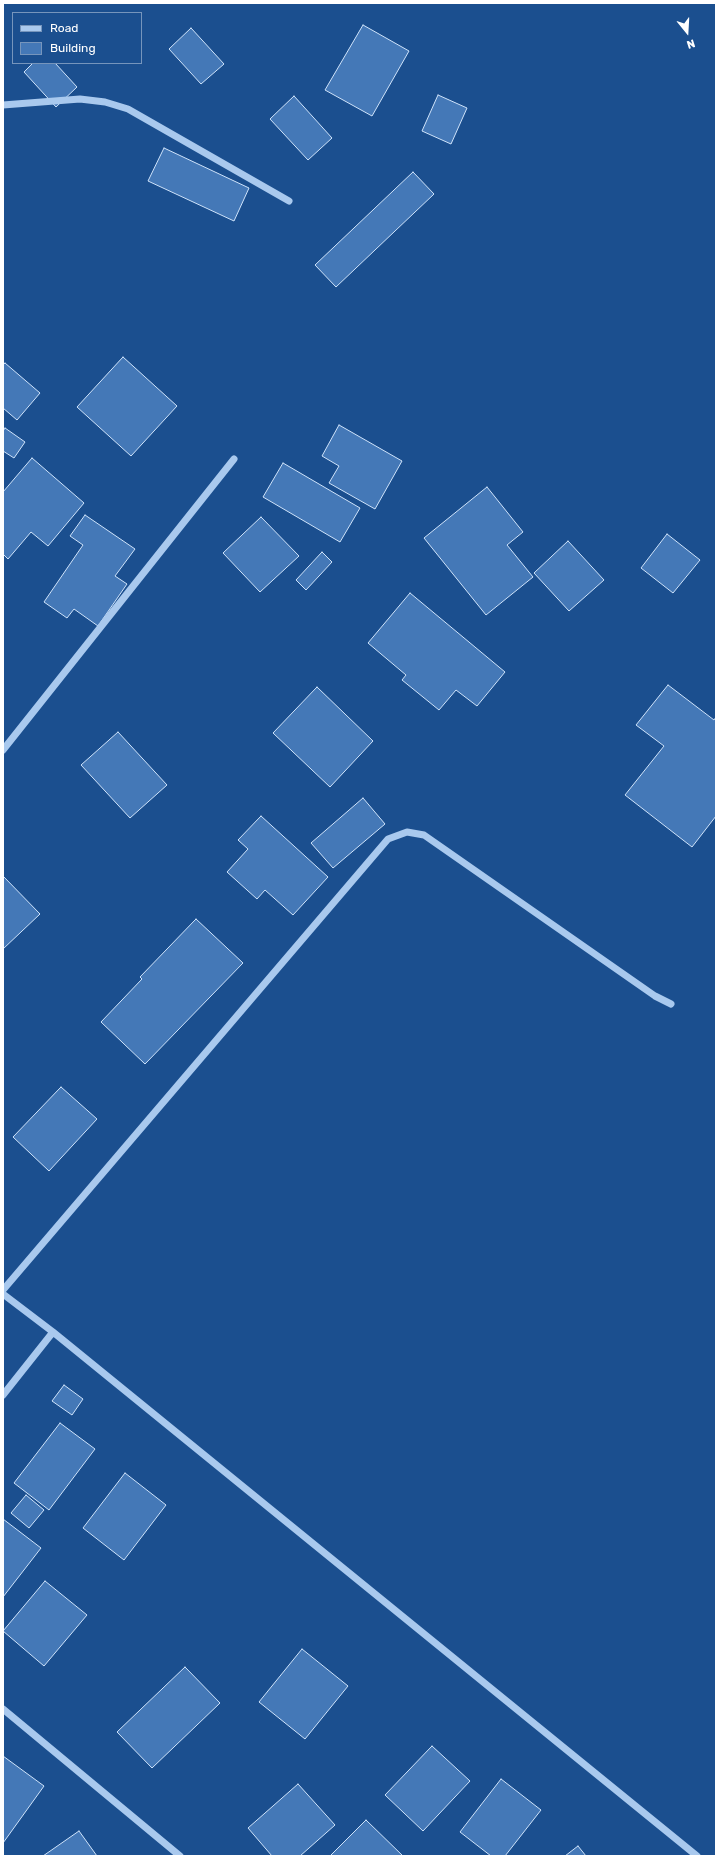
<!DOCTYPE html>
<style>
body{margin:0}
#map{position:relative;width:719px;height:1859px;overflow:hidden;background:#1b4f8f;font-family:Rubik,sans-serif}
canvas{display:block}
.frame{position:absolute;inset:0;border:4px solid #fff;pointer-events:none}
.legend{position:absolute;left:12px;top:12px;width:130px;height:52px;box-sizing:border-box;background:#1b4f8f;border:1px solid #7695bc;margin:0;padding:5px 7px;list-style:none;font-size:12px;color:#fff}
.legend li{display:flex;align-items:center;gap:8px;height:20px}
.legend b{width:20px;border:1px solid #7695bc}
.north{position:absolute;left:667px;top:12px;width:40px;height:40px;-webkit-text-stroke:3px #1b4f8f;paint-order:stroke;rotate:162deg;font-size:11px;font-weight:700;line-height:16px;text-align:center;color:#fff}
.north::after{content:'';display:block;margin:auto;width:14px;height:18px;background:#fff;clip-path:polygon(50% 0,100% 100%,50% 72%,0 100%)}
</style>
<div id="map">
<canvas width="719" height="1859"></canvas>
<div class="frame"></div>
<ul class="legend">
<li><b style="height:5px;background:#a9c9ee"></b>Road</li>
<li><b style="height:11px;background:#4478b7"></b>Building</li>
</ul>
<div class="north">N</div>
</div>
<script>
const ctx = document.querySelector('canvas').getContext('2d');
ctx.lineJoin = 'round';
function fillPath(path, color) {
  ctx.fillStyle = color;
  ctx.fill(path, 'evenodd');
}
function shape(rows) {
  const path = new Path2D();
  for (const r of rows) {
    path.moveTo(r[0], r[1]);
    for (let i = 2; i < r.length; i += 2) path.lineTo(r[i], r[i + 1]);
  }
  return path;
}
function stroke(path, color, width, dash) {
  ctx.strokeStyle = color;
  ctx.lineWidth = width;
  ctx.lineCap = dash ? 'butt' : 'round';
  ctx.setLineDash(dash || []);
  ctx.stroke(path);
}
const building = shape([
 [363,25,409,51,372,116,325,90,363,25],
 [191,28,224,64,201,84,169,49,191,28],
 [33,63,55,63,77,87,56,107,24,72,33,63],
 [438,95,467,108,451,144,422,131,438,95],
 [294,96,332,138,308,160,270,119,294,96],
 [164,148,249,188,234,221,148,181,164,148],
 [413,172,434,194,336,287,315,265,413,172],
 [123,357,177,406,131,456,77,407,123,357],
 [5,363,40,393,17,420,3,408,3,365,5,363],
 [339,425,402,461,375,509,329,483,339,466,322,456,339,425],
 [5,428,25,442,14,458,3,451,3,431,5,428],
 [32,458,84,503,48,546,31,532,8,559,3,554,3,492,32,458],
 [283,463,360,508,340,542,263,497,283,463],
 [487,487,523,532,507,545,533,577,486,615,424,538,487,487],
 [85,515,135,549,115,576,127,584,98,626,74,609,67,618,44,602,83,545,70,536,85,515],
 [261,517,299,556,260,592,223,553,261,517],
 [667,534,700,560,673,593,641,568,667,534],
 [568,541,604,580,569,611,534,573,568,541],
 [322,552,332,562,306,590,296,580,322,552],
 [410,593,505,672,477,706,456,690,439,710,402,680,406,675,368,643,410,593],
 [668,685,714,720,716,717,716,816,692,847,625,795,664,746,636,725,668,685],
 [317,687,373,741,330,787,273,733,317,687],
 [118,732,167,785,130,818,81,765,118,732],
 [363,798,385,824,333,868,311,843,363,798],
 [261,816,328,877,293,915,265,890,257,899,227,872,248,849,238,840,261,816],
 [3,876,40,914,3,949,3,876],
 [196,919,243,963,145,1064,101,1022,142,979,140,977,196,919],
 [61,1087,97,1119,49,1171,13,1137,61,1087],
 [64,1385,83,1399,72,1415,52,1401,64,1385],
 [60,1423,95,1449,49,1510,14,1483,60,1423],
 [125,1473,166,1505,124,1560,83,1528,125,1473],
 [26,1495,44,1510,29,1528,11,1513,26,1495],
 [3,1519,41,1548,3,1597,3,1519],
 [45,1581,87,1615,44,1666,3,1631,45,1581],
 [302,1649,348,1686,305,1739,259,1702,302,1649],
 [185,1667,220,1703,152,1768,117,1732,185,1667],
 [432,1746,470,1781,423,1831,385,1795,432,1746],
 [3,1756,44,1786,3,1843,3,1756],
 [501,1779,541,1810,505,1856,491,1856,460,1832,501,1779],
 [298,1784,335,1825,300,1856,272,1856,248,1828,298,1784],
 [366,1820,403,1856,330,1856,366,1820],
 [79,1831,97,1856,43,1856,79,1831],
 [578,1846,586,1856,565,1856,578,1846]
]);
const minor = shape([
 [3,105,80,99,105,102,128,109,289,201],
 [3,750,234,459],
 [3,1290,388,839,407,832,424,835,655,996,671,1004],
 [3,1294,53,1332,697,1856],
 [3,1395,53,1332],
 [3,1709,180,1856]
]);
fillPath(building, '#4478b7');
stroke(building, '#cfe3fa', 1);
stroke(minor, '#a9c9ee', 7);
</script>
